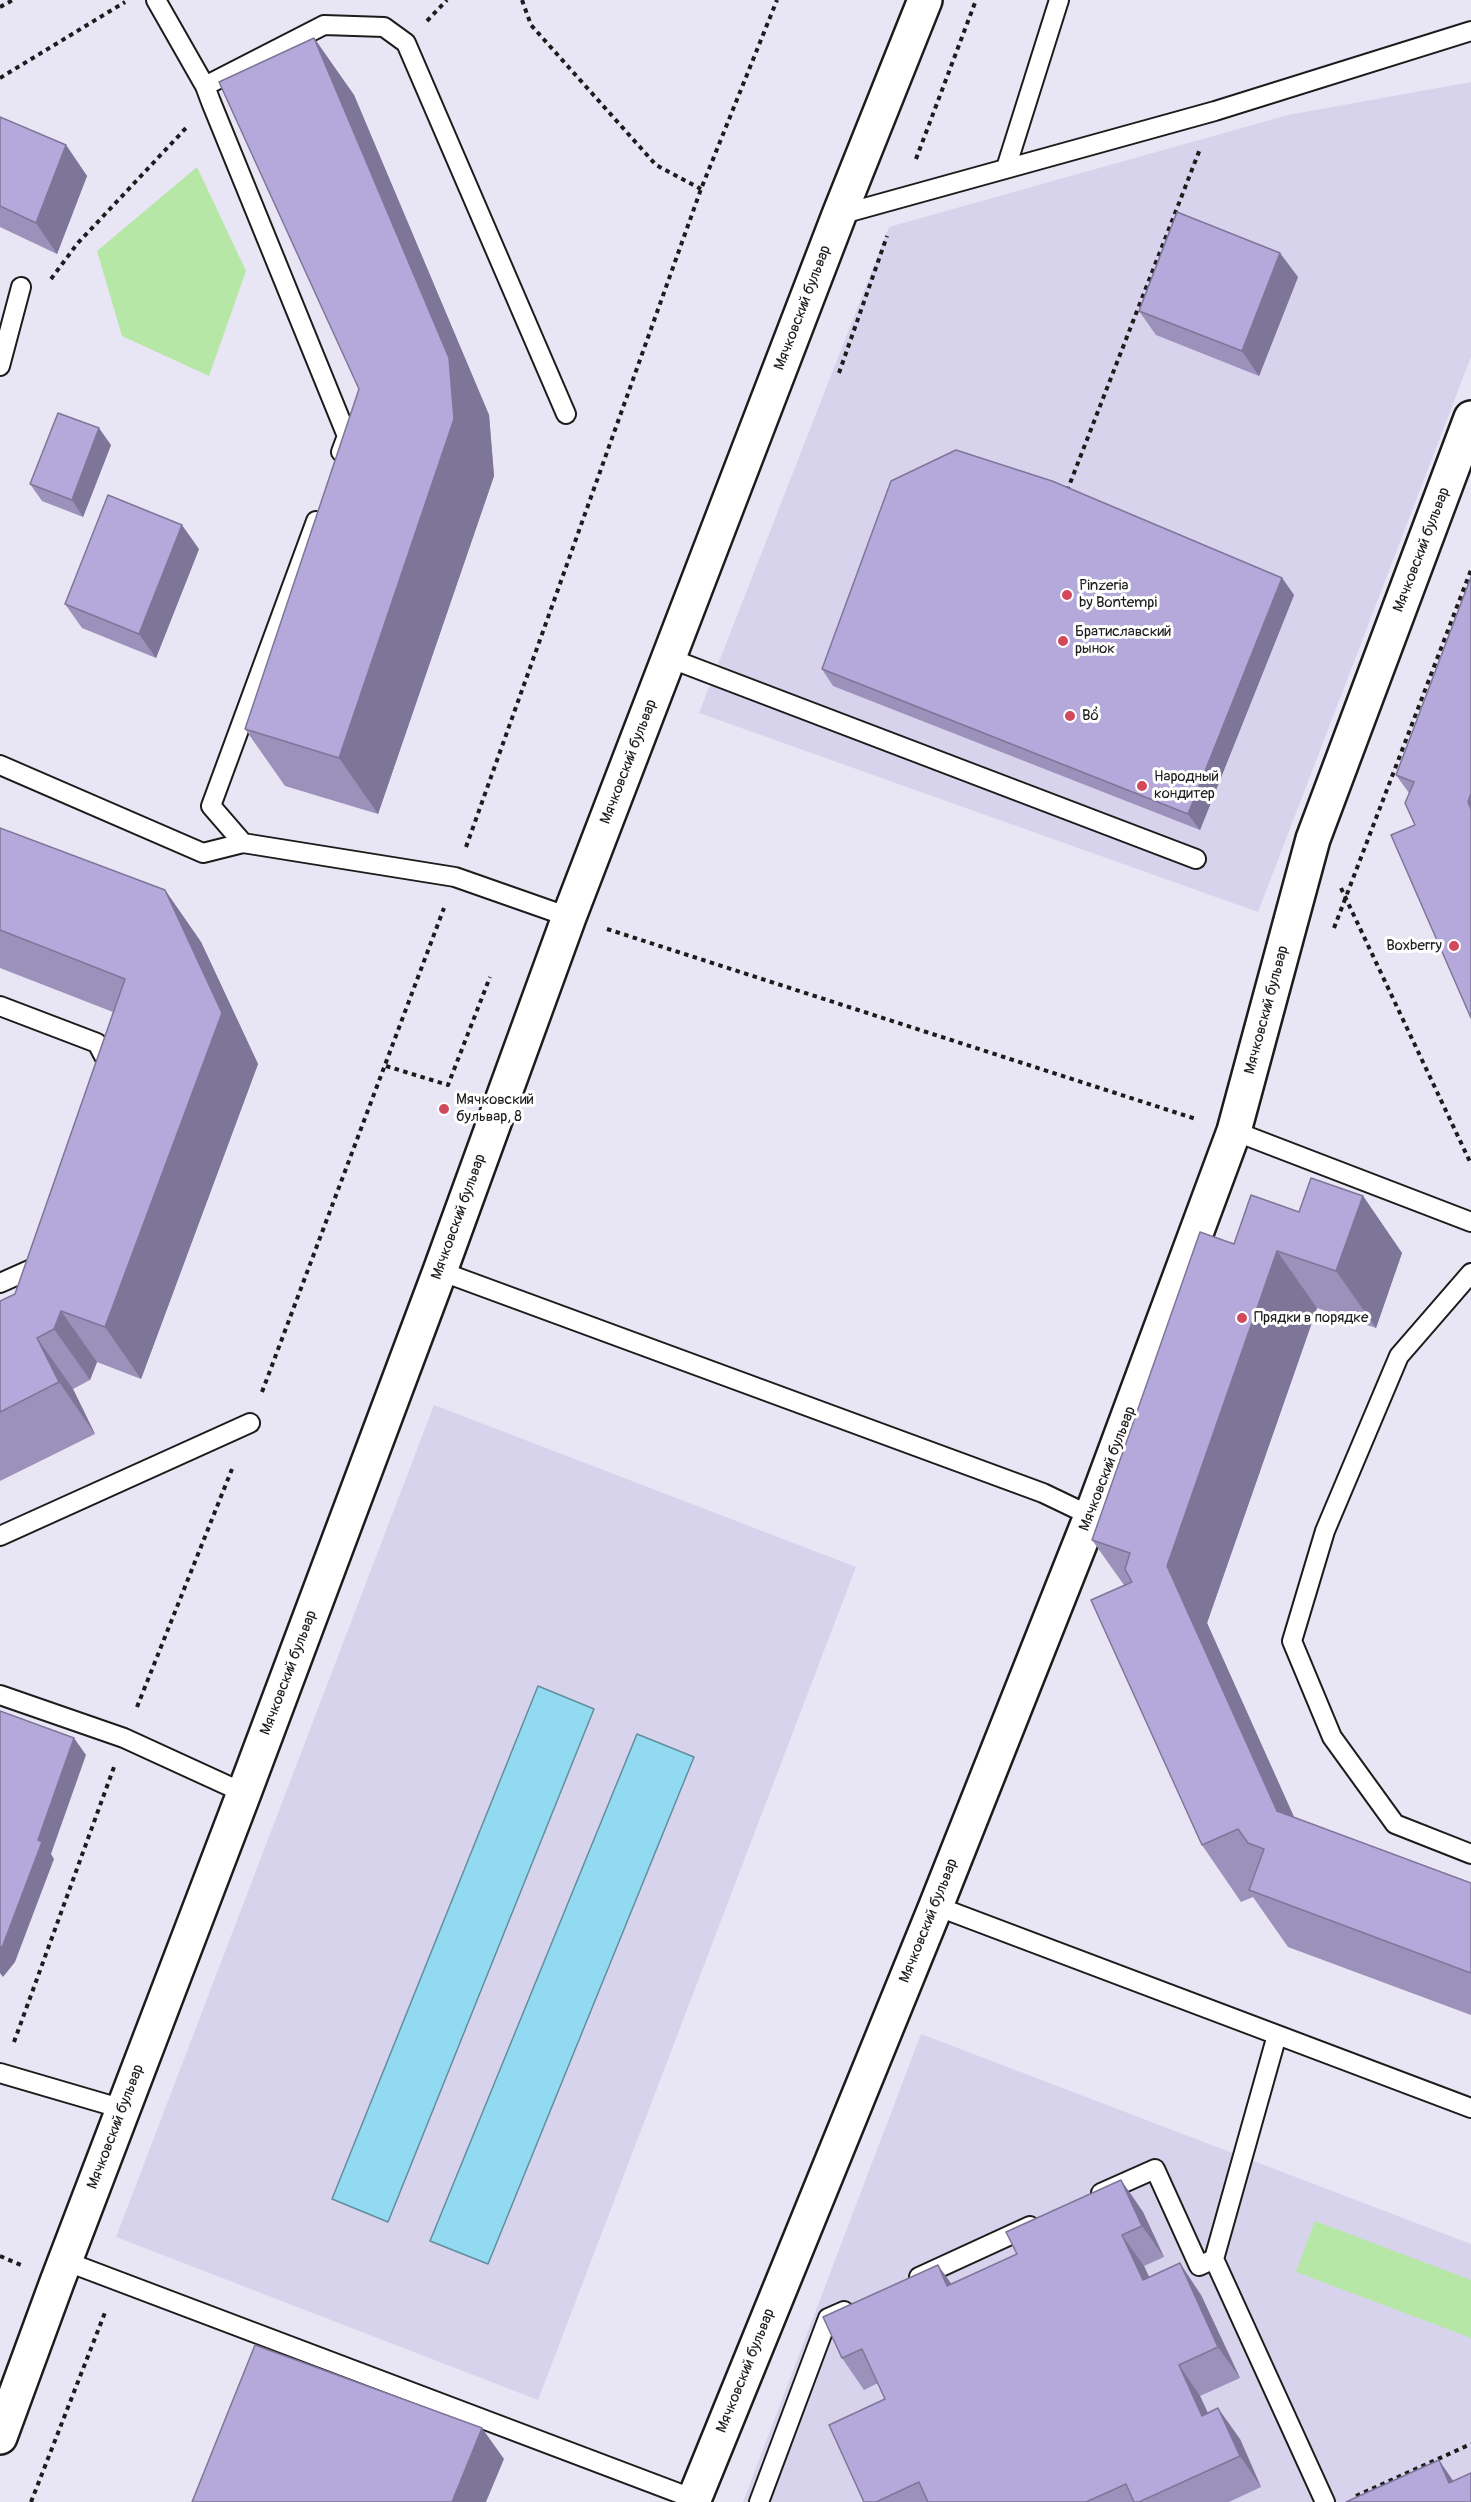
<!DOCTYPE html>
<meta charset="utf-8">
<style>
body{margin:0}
canvas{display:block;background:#e8e5f4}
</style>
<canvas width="1471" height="2502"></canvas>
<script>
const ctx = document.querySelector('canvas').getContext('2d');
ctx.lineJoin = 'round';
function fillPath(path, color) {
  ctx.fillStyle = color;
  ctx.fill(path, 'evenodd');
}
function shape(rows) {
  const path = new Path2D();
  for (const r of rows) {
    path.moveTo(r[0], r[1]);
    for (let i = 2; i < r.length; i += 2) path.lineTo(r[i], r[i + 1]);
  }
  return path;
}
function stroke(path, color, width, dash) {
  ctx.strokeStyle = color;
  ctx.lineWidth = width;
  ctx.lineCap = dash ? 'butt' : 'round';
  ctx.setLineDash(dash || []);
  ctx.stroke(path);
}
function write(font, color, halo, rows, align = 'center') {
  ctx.font = font + ' Pangolin,sans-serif';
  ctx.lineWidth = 6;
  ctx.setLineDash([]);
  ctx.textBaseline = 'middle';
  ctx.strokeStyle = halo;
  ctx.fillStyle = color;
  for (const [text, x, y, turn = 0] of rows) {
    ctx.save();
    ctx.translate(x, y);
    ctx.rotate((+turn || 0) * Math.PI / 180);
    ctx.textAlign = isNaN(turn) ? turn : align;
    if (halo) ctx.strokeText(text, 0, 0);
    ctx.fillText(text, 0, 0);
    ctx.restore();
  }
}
const built = shape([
 [1471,82,1471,357,1258,912,699,713,889,227,1288,115],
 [434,1405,856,1567,538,2400,116,2237],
 [921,2034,1471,2244,1471,2502,743,2502]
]);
const green = shape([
 [197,167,246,271,209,376,122,336,97,251],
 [1315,2221,1471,2280,1471,2338,1296,2272]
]);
const water = shape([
 [538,1686,594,1709,388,2222,332,2199,538,1686],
 [637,1734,694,1757,488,2264,430,2241,637,1734]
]);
const path = shape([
 [522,0,531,25,656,165,701,189],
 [0,7,13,0],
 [427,21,447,0],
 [0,78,125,2],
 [916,159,976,0],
 [51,279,77,244,186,128],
 [839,373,887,236],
 [1067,491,1200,149],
 [466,847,701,189,777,0],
 [1341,888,1471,1164],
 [1334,928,1471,570],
 [607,929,1196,1119],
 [386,1066,448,1085,490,977],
 [262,1392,444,908],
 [137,1707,232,1469],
 [14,2042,114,1767],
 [0,2256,21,2265],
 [1356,2496,1471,2444],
 [31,2502,106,2310]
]);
const service = shape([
 [156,0,205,86,211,102,347,436,341,452],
 [205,86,324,25,384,27,406,43,566,414],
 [1006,168,1059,0],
 [839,215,1215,111,1471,31],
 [0,366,21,287],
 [316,521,211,806,243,843,455,877,569,917],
 [669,658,1196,859],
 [0,765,203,853,243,843],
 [0,1006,97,1043,112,1071],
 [1234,1131,1471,1222],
 [440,1271,1043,1493,1091,1516],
 [1471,1273,1399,1356,1325,1531,1292,1641,1332,1737,1395,1824,1471,1854],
 [0,1283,45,1263],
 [0,1536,250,1423],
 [0,1695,124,1738,244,1793],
 [936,1906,1471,2108],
 [1277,2035,1214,2259,1325,2502],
 [0,2073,123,2109],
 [1101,2193,1155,2169,1199,2266,1214,2259],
 [65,2261,694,2499],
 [919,2277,1030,2226],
 [759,2502,828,2318,844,2311]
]);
const minor = shape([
 [693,2502,936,1906,1091,1516,1234,1131,1313,839,1471,418]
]);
const tertiary = shape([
 [0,2437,57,2282,244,1793,440,1271,569,917,839,215,925,0]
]);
const wall = shape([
 [314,38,354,95,489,415,494,476,378,814,285,786,245,729,359,389],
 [0,117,66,145,87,176,57,254,0,227],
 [1298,277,1259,376,1156,335,1139,311],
 [111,445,83,517,42,501,30,484],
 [199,549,156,658,82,628,65,604],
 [1471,577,1415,825,1409,793,1396,775],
 [1282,578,1294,595,1200,830,833,686,822,669],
 [0,828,165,890,201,942,258,1064,141,1379,97,1362,90,1380,73,1389,95,1434,0,1481,0,1301,15,1294,113,1012,0,968],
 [1363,1196,1402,1253,1376,1328,1317,1308,1207,1623,1294,1818,1471,1883,1471,2015,1288,1947,1253,1897,1241,1902,1202,1845,1124,1585,1092,1540,1299,1212],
 [1121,2180,1143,2212,1164,2257,1144,2266,1149,2277,1201,2295,1240,2378,1200,2396,1208,2413,1240,2439,1261,2487,1229,2502,864,2502,885,2399,878,2383,864,2390,842,2358,952,2284,1017,2254]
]);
const shadedWall = shape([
 [314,38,354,95,489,415,494,476,378,814,339,758,454,419],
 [66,145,87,176,57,254,36,223],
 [1280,253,1298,277,1259,376,1242,351],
 [99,428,111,445,83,517,72,500],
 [182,525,199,549,156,658,139,634],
 [1282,578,1294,595,1200,830,1188,814],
 [1471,793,1471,809,1468,802],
 [165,890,201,942,258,1064,141,1379,105,1327],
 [1363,1196,1402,1253,1376,1328,1336,1271],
 [1277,1251,1317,1308,1207,1623,1317,1868,1277,1811,1167,1566],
 [61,1311,97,1362,90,1380,54,1329],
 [37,1338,73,1389,95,1434,59,1382],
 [74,1738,86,1755,51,1854,54,1859,15,1962,3,1977,0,1973,0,1949],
 [1121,2180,1143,2212,1164,2257,1142,2226],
 [1122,2235,1144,2266,1165,2311,1143,2280],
 [1180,2263,1201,2295,1240,2378,1218,2347],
 [938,2265,960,2296,947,2286],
 [1179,2365,1200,2396,1223,2447,1202,2416],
 [1218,2408,1240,2439,1261,2487,1240,2456],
 [482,2428,504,2459,486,2502,452,2502],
 [1439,2460,1460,2491,1449,2483]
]);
const building = shape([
 [314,38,449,358,454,419,339,758,245,729,359,389,219,82,314,38],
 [0,117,66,145,36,223,0,206,0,117],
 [1177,212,1280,253,1242,351,1139,311,1177,212],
 [58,413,99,428,72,500,30,484,58,413],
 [956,450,1052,481,1282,578,1188,814,822,669,891,481,956,450],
 [108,495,182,525,139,634,65,604,108,495],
 [1471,577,1471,793,1468,802,1471,809,1471,1018,1391,835,1415,825,1405,803,1414,782,1396,775,1471,577],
 [0,828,165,890,222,1013,105,1327,61,1311,54,1329,37,1338,59,1382,0,1412,0,1301,15,1294,125,979,0,930,0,828],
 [1311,1178,1363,1196,1336,1271,1277,1251,1167,1566,1277,1811,1471,1883,1471,1973,1249,1890,1264,1849,1248,1843,1238,1829,1202,1845,1091,1600,1132,1582,1125,1569,1130,1553,1092,1540,1200,1232,1234,1244,1251,1195,1299,1212,1311,1178],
 [0,1711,74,1738,38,1840,42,1842,3,1945,0,1949,0,1711],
 [1121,2180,1142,2226,1122,2235,1143,2280,1180,2263,1218,2347,1179,2365,1202,2416,1218,2408,1240,2456,1139,2502,1134,2502,1126,2484,1086,2502,928,2502,919,2482,876,2502,864,2502,829,2425,885,2399,862,2349,842,2358,823,2317,938,2265,947,2286,1017,2254,1006,2232,1121,2180],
 [255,2345,482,2428,452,2502,192,2502,255,2345],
 [1439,2460,1449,2483,1471,2473,1471,2502,1346,2502,1439,2460]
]);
const markers = [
 [1067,595,6,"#d1495b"],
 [1063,641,6,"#d1495b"],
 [1070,716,6,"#d1495b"],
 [1142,786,6,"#d1495b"],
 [1454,946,6,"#d1495b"],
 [444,1109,6,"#d1495b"],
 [1242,1318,6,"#d1495b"]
];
const streetNames = [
 ["Мячковский бульвар",803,308,-69],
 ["Мячковский бульвар",1422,550,-69],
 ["Мячковский бульвар",629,762,-69],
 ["Мячковский бульвар",1267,1010,-75],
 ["Мячковский бульвар",459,1217,-70],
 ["Мячковский бульвар",1108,1469,-69],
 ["Мячковский бульвар",289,1673,-69],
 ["Мячковский бульвар",929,1921,-68],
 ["Мячковский бульвар",116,2127,-69],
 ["Мячковский бульвар",746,2371,-68]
];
const poiNames = [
 ["Pinzeria",1079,586],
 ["by Bontempi",1079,603],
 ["Братиславский",1075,632],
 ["рынок",1075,649],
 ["Bổ",1082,716],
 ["Народный",1154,777],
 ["кондитер",1154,794],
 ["Boxberry",1442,946,"right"],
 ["Мячковский",456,1100],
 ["бульвар, 8",456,1117],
 ["Прядки в порядке",1254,1318]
];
fillPath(built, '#d8d3ec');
fillPath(green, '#b6e7a6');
fillPath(water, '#91daf2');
stroke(water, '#628e9c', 1.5);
stroke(service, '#1c1c1c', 22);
stroke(minor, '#1c1c1c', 38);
stroke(tertiary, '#1c1c1c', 38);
stroke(path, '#1c1c1c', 4, [4.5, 4.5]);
stroke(service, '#fff', 18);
stroke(minor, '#fff', 33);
stroke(tertiary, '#fff', 33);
fillPath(wall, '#9b91bb');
fillPath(shadedWall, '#7e7699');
fillPath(building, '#b4a9da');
stroke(building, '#7e7699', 1.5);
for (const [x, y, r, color] of markers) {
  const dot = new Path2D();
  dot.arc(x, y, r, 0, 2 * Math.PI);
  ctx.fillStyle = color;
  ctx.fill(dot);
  stroke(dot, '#fff', 2);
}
write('15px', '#1c1c1c', '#fff', streetNames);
write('15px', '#1c1c1c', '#fff', poiNames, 'left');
</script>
